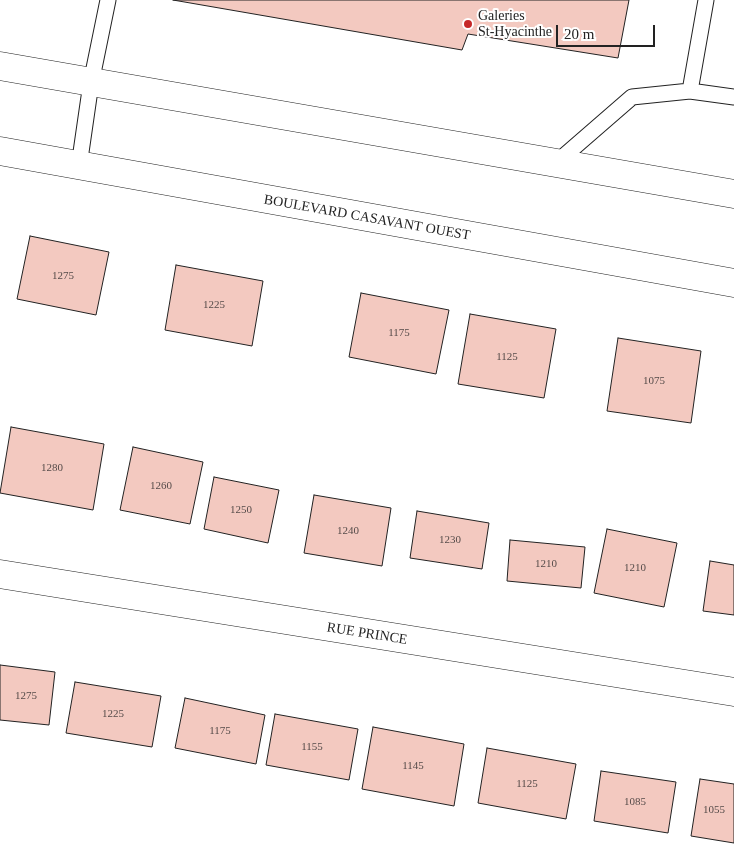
<!DOCTYPE html>
<style>
body{margin:0}
#map{position:relative;width:734px;height:844px;overflow:hidden;background:#fff;font-family:Georgia,serif}
canvas{display:block}
.scale{position:absolute;left:556px;top:25px;width:99px;height:22px;box-sizing:border-box;border:2px solid #222;border-top:0;padding-left:6px;font-size:15px;line-height:18px;white-space:nowrap;color:#222;-webkit-text-stroke:4px #fff;paint-order:stroke}
</style>
<div id="map">
<canvas width="734" height="844"></canvas>
<div class="scale">20 m</div>
</div>
<script>
const ctx = document.querySelector('canvas').getContext('2d');
ctx.lineJoin = 'round';
function fillPath(path, color) {
  ctx.fillStyle = color;
  ctx.fill(path, 'evenodd');
}
function shape(rows) {
  const path = new Path2D();
  for (const r of rows) {
    path.moveTo(r[0], r[1]);
    for (let i = 2; i < r.length; i += 2) path.lineTo(r[i], r[i + 1]);
  }
  return path;
}
function stroke(path, color, width, dash) {
  ctx.strokeStyle = color;
  ctx.lineWidth = width;
  ctx.lineCap = dash ? 'butt' : 'round';
  ctx.setLineDash(dash || []);
  ctx.stroke(path);
}
function write(font, color, halo, rows, align = 'center') {
  ctx.font = font + ' Georgia,serif';
  ctx.lineWidth = 4;
  ctx.setLineDash([]);
  ctx.textBaseline = 'middle';
  ctx.strokeStyle = halo;
  ctx.fillStyle = color;
  for (const [text, x, y, turn = 0] of rows) {
    ctx.save();
    ctx.translate(x, y);
    ctx.rotate((+turn || 0) * Math.PI / 180);
    ctx.textAlign = isNaN(turn) ? turn : align;
    if (halo) ctx.strokeText(text, 0, 0);
    ctx.fillText(text, 0, 0);
    ctx.restore();
  }
}
const building = shape([
 [173,0,629,0,618,58,468,34,462,50,173,0],
 [30,236,109,252,96,315,17,299,30,236],
 [176,265,263,281,252,346,165,330,176,265],
 [361,293,449,310,436,374,349,357,361,293],
 [470,314,556,329,544,398,458,384,470,314],
 [618,338,701,351,691,423,607,411,618,338],
 [11,427,104,444,93,510,0,493,11,427],
 [133,447,203,462,190,524,120,510,133,447],
 [214,477,279,490,268,543,204,529,214,477],
 [314,495,391,508,382,566,304,553,314,495],
 [417,511,489,523,482,569,410,558,417,511],
 [607,529,677,543,664,607,594,593,607,529],
 [510,540,585,547,581,588,507,581,510,540],
 [710,561,734,565,734,615,703,611,710,561],
 [0,665,55,672,49,725,0,720,0,665],
 [75,682,161,696,152,747,66,733,75,682],
 [185,698,265,715,256,764,175,748,185,698],
 [275,714,358,729,349,780,266,765,275,714],
 [373,727,464,744,454,806,362,789,373,727],
 [487,748,576,764,566,819,478,803,487,748],
 [601,771,676,782,668,833,594,821,601,771],
 [700,779,734,784,734,843,691,836,700,779]
]);
const service = shape([
 [706,0,690,91,734,97],
 [556,163,632,97,690,91],
 [79,166,91,83,108,0]
]);
const minor = shape([
 [0,574,734,692]
]);
const tertiary = shape([
 [0,66,734,194],
 [0,151,734,283]
]);
const markers = [
 [468,24,5,"#c62828"]
];
const numberNames = [
 ["1275",63,276],
 ["1225",214,305],
 ["1175",399,333],
 ["1125",507,357],
 ["1075",654,381],
 ["1280",52,468],
 ["1260",161,486],
 ["1250",241,510],
 ["1240",348,531],
 ["1230",450,540],
 ["1210",546,564],
 ["1210",635,568],
 ["1275",26,696],
 ["1225",113,714],
 ["1175",220,731],
 ["1155",312,747],
 ["1145",413,766],
 ["1125",527,784],
 ["1085",635,802],
 ["1055",714,810]
];
const poiNames = [
 ["Galeries",478,16],
 ["St-Hyacinthe",478,32]
];
const streetNames = [
 ["BOULEVARD CASAVANT OUEST",367,218,10],
 ["RUE PRINCE",367,634,9]
];
fillPath(building, '#f3c9c0');
stroke(building, '#222', 1);
stroke(service, '#222', 17);
stroke(minor, '#222', 29);
stroke(tertiary, '#222', 29);
stroke(service, '#fff', 15);
stroke(minor, '#fff', 28);
stroke(tertiary, '#fff', 28);
for (const [x, y, r, color] of markers) {
  const dot = new Path2D();
  dot.arc(x, y, r, 0, 2 * Math.PI);
  ctx.fillStyle = color;
  ctx.fill(dot);
  stroke(dot, '#fff', 2);
}
write('11px', '#564c4a', null, numberNames);
write('14px', '#222', '#fff', poiNames, 'left');
write('14px', '#222', '#fff', streetNames);
</script>
